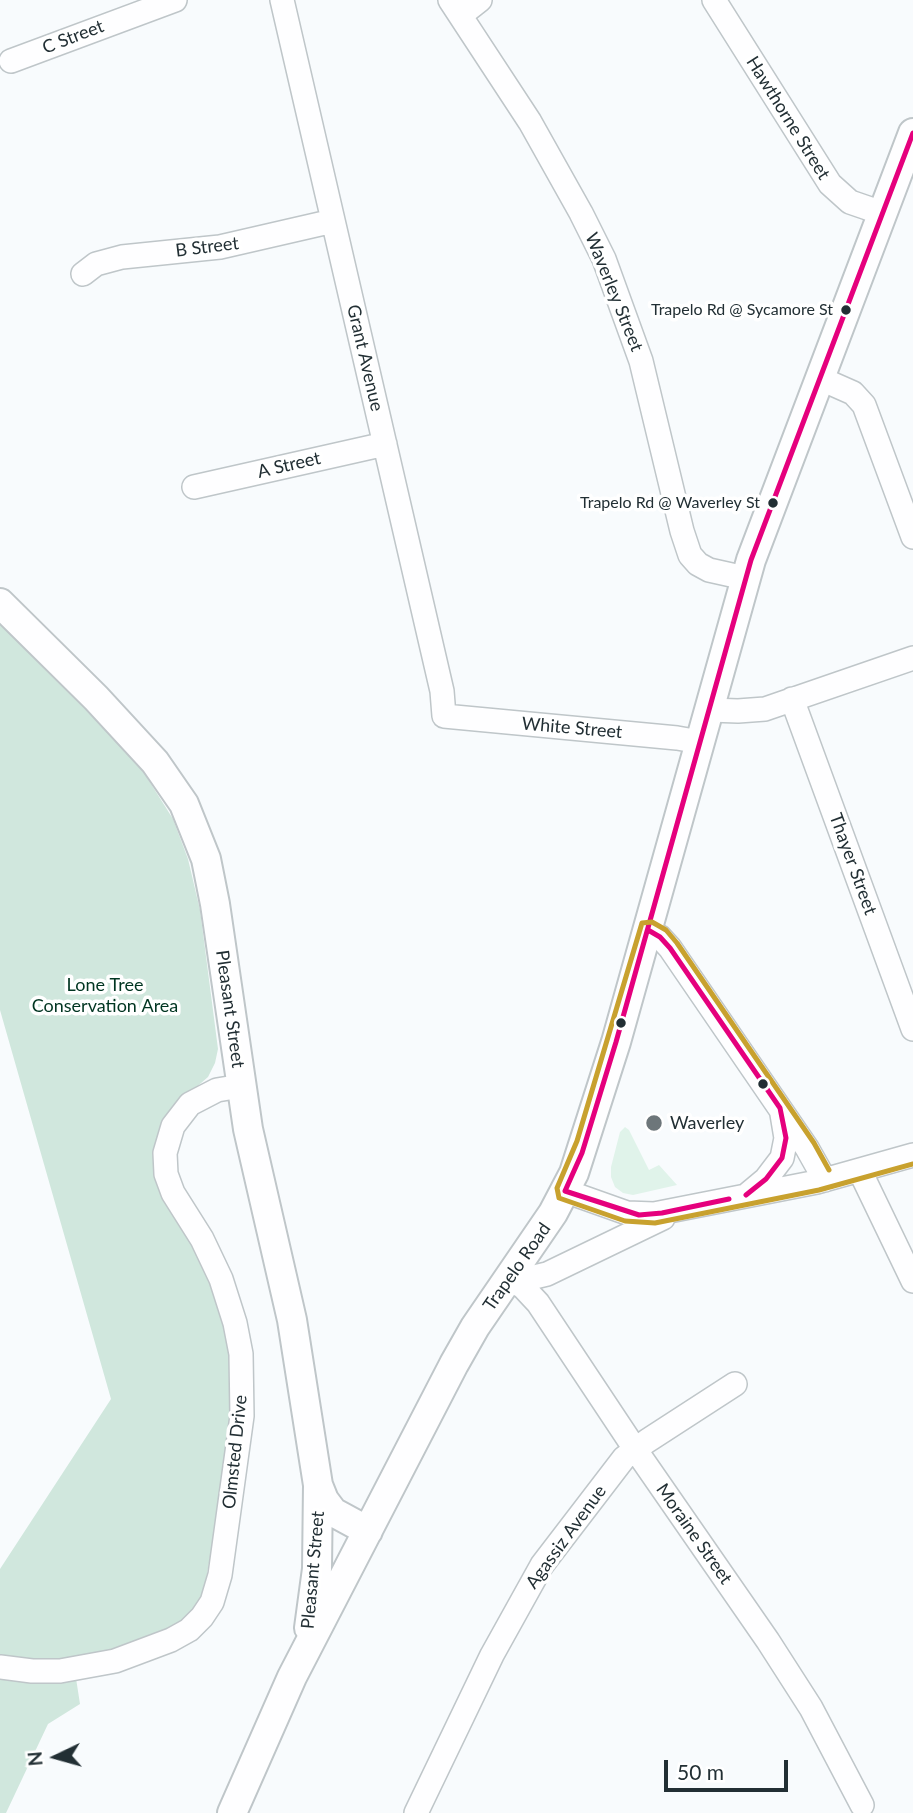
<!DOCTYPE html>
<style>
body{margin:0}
#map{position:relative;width:913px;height:1813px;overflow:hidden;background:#f8fbfd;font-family:Lato,sans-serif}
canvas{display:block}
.north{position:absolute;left:21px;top:1722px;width:70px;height:70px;-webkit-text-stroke:5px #fff;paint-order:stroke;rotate:265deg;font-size:19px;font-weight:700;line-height:28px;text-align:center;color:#222f34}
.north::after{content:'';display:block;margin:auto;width:24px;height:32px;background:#222f34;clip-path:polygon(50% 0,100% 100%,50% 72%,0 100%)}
.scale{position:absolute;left:664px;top:1760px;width:124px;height:32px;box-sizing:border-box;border:4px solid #222f34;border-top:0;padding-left:9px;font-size:21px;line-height:24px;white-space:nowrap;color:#222f34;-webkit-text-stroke:5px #fff;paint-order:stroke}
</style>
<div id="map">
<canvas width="913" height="1813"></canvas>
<div class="north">N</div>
<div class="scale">50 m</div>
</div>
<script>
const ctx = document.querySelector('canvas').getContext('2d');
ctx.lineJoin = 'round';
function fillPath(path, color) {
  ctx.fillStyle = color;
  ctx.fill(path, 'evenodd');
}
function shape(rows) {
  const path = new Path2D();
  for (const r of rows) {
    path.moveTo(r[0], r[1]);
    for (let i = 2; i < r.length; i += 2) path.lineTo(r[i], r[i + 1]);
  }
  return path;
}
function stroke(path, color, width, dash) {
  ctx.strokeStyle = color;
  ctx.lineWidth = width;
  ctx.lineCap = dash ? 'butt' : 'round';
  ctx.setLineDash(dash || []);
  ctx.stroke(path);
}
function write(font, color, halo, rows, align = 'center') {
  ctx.font = font + ' Lato,sans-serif';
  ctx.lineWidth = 7;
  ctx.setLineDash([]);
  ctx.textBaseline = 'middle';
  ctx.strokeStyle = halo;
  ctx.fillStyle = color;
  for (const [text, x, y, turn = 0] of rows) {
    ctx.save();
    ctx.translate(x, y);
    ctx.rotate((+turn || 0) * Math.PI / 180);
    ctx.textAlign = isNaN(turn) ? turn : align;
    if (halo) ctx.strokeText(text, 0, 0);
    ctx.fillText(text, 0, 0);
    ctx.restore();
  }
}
const green = shape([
 [625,1127,629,1130,649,1170,659,1165,677,1185,633,1195,623,1193,615,1187,611,1177,611,1167,620,1132]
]);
const forest = shape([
 [0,620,88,704,141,768,173,819,188,859,200,910,218,1049,215,1063,208,1077,185,1097,155,1176,162,1198,192,1245,216,1297,226,1324,234,1386,225,1474,203,1596,188,1617,175,1626,123,1649,73,1659,80,1704,48,1724,6,1813,0,1813,0,1569,111,1399,0,1010]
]);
const minor = shape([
 [282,0,442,691,444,716,677,738,700,742],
 [450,0,530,122,581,213,604,259,641,361,682,531,690,555,698,564,709,570,745,578],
 [714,0,830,184,850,202,882,213],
 [461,15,480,0],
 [11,61,175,0],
 [83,274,96,264,122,257,220,247,333,221],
 [819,378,853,393,864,405,913,537],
 [194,487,385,444],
 [792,699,913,1029],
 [710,710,738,711,765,709,913,658],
 [648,930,660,937,670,948,807,1148,825,1180],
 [860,1171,913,1281],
 [565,1191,627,1213,654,1214,817,1182,913,1155],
 [748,1194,766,1179,782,1158,786,1138,782,1114],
 [508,1278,523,1287,538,1303,635,1449,768,1641,811,1708,862,1805],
 [508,1278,526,1279,547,1274,663,1218],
 [0,1667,32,1671,60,1671,115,1661,171,1640,189,1630,202,1617,212,1602,220,1575,242,1416,241,1354,235,1323,221,1279,202,1239,173,1193,166,1174,165,1153,173,1126,190,1104,217,1090,241,1086],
 [416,1813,492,1655,542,1565,624,1458,647,1441,735,1384]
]);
const major = shape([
 [0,603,96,698,155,762,184,804,206,859,215,904,248,1129,292,1320,318,1485,317,1569,309,1628],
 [318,1485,324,1500,333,1512,368,1531],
 [232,1813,292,1677,454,1364,475,1327,553,1213,574,1173,616,1042,751,560,913,133]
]);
const bus1 = shape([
 [648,930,660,937,670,948,780,1108,786,1138,782,1158,766,1179,746,1195],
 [729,1199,662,1213,639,1215,565,1191,582,1153,616,1042,751,560,913,133]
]);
const bus2 = shape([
 [829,1170,814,1143,677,943,666,930,652,922,642,923,577,1141,557,1188,559,1198,625,1221,655,1223,819,1190,913,1164]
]);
const markers = [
 [846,310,6,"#222f34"],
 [773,503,6,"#222f34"],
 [621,1023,6,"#222f34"],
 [763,1084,6,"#222f34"],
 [654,1123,9,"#6d767a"]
];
const busNames = [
 ["Trapelo Rd @ Sycamore St",833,310],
 ["Trapelo Rd @ Waverley St",760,503]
];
const streetNames = [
 ["C Street",73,37,-21],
 ["Hawthorne Street",788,118,58],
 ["B Street",207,247,-7],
 ["Waverley Street",614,292,68],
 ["Grant Avenue",365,358,77],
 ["A Street",289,465,-13],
 ["White Street",572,728,5],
 ["Thayer Street",853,864,70],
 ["Pleasant Street",230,1009,82],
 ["Trapelo Road",517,1267,-55],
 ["Olmsted Drive",235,1452,-84],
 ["Moraine Street",694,1534,55],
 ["Agassiz Avenue",566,1537,-54],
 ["Pleasant Street",313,1570,-85]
];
const parkNames = [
 ["Lone Tree",105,985],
 ["Conservation Area",105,1006]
];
const poiNames = [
 ["Waverley",670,1123]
];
fillPath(green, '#e0f3ea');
fillPath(forest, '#d0e7dd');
stroke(minor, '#bfc6c9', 26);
stroke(major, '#bfc6c9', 32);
stroke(minor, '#fefeff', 23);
stroke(major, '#fefeff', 28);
stroke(bus1, '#e5007d', 5);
stroke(bus2, '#c8a12e', 5);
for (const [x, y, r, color] of markers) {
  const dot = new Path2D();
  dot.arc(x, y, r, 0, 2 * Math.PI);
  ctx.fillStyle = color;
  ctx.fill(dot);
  stroke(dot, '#fff', 2.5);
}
write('16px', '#222f34', '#fff', busNames, 'right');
write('18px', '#222f34', '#fff', streetNames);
write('18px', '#003521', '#fff', parkNames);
write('18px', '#222f34', '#fff', poiNames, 'left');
</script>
